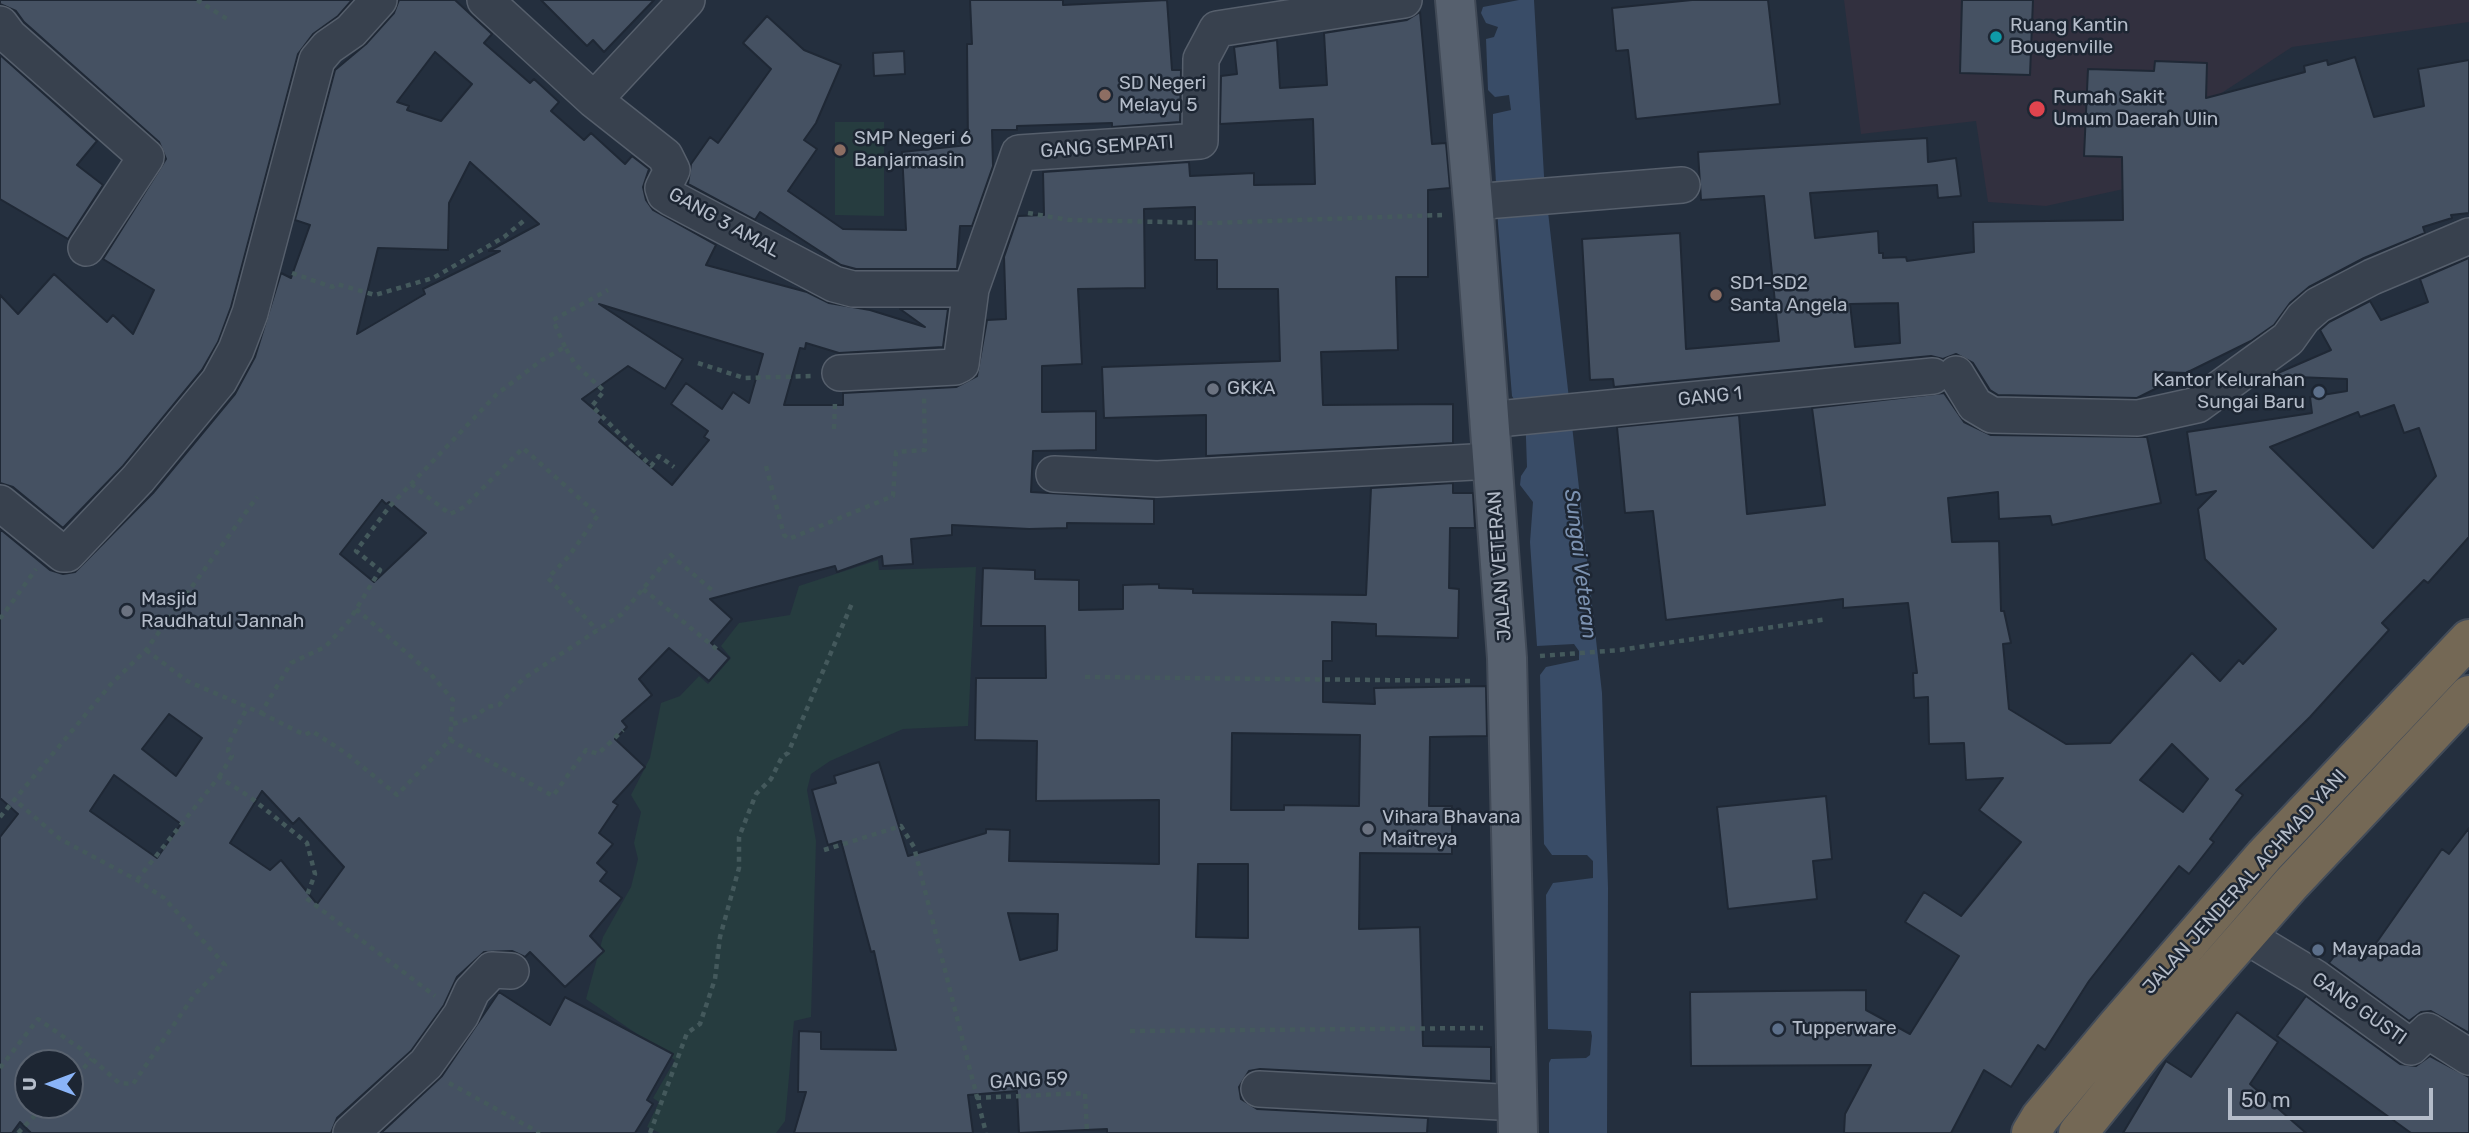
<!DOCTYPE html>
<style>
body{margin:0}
#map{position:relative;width:2469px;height:1133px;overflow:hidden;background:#242f3e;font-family:Rubik,sans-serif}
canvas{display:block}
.north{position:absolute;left:14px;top:1049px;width:70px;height:70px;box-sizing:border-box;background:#1d2633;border:2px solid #59626f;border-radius:50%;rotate:270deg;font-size:19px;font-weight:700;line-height:28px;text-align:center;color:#b4bcc9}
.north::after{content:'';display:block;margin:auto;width:24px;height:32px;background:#8ab4f8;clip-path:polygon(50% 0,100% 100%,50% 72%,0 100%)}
.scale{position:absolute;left:2228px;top:1088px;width:205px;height:32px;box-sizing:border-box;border:4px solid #b4bcc9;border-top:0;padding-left:9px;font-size:21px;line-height:24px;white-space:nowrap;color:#b4bcc9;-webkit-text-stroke:5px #1d2633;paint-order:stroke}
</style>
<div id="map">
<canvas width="2469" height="1133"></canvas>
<div class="north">U</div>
<div class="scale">50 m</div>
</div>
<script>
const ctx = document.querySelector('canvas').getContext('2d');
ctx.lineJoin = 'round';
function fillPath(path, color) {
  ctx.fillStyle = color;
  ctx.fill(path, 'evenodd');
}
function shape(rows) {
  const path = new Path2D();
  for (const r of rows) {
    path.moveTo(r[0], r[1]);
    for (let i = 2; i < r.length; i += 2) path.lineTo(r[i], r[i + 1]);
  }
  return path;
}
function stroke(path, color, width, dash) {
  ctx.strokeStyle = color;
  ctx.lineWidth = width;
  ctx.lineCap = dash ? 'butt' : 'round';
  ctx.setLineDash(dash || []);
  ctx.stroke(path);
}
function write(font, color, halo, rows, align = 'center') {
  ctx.font = font + ' Rubik,sans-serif';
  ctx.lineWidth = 5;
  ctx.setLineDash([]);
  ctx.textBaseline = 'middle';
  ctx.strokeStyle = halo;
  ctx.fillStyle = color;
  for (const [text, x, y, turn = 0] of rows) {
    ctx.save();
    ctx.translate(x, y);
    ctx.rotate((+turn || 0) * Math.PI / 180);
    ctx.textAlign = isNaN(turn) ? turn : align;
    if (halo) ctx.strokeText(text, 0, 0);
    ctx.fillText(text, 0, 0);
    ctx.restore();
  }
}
const medical = shape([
 [1844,0,2469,0,2469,22,2292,47,2217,96,2215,169,2046,206,1988,202,1976,121,1861,134]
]);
const green = shape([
 [835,122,884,122,884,216,835,215],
 [878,560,879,570,976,567,968,726,903,729,830,761,811,774,807,790,816,841,811,1017,794,1021,785,1121,776,1133,660,1133,647,1127,659,1102,653,1098,675,1060,586,999,603,937,631,887,638,859,634,843,641,812,631,795,650,758,661,703,680,696,699,676,708,684,731,658,721,646,739,623,790,615,799,586]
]);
const water = shape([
 [1519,0,1534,0,1544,176,1602,693,1608,888,1607,1133,1549,1133,1549,1063,1551,1059,1586,1058,1590,1055,1592,1036,1591,1031,1548,1029,1546,895,1553,883,1593,878,1593,861,1587,855,1552,855,1544,844,1540,675,1546,667,1579,660,1579,651,1574,644,1537,646,1530,542,1533,502,1520,485,1521,476,1527,467,1525,410,1520,410,1512,396,1498,224,1493,124,1493,114,1511,110,1509,95,1495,97,1488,90,1486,39,1494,37,1498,27,1486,23,1481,13,1483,7]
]);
const building = shape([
 [0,0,352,0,338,16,313,34,298,54,231,307,218,342,202,370,123,466,63,528,13,487,0,483,0,295,18,314,54,274,107,322,113,315,133,334,154,290,103,259,166,159,159,142,24,22,16,11,0,4,0,0],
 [399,0,455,0,492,34,484,43,530,83,534,79,559,102,551,111,584,140,591,133,625,164,632,156,649,169,643,187,646,200,653,210,716,245,706,265,807,292,829,303,870,310,925,327,900,309,948,309,943,347,839,353,806,343,805,349,800,348,784,405,843,405,843,393,956,387,977,376,987,320,1006,319,1004,257,1018,216,1044,215,1043,172,1189,162,1190,176,1254,173,1254,185,1315,184,1313,119,1220,124,1221,76,1237,74,1234,47,1277,40,1280,88,1327,85,1324,33,1407,20,1420,12,1432,144,1446,143,1450,188,1428,190,1428,277,1396,277,1398,350,1321,352,1323,405,1453,404,1453,443,1206,456,1206,415,1104,418,1102,367,1280,361,1278,289,1217,289,1217,260,1195,260,1195,207,1144,209,1145,288,1078,289,1082,364,1042,366,1042,412,1096,411,1096,450,1033,451,1031,492,1154,499,1154,524,1067,523,1067,528,1029,529,952,525,952,535,911,539,913,564,883,566,882,556,837,572,835,566,710,599,732,619,711,643,729,658,709,681,669,648,639,679,652,695,622,721,627,727,615,739,645,767,613,802,618,805,599,833,613,844,597,863,607,872,600,881,622,898,590,936,604,951,565,987,530,952,525,957,512,951,484,952,457,977,444,1005,411,1051,337,1118,331,1133,31,1133,20,1122,12,1133,0,1133,0,837,18,814,0,798,0,529,50,570,63,574,75,572,153,493,235,394,255,357,281,273,291,278,310,225,295,220,335,70,366,44,394,13,399,0],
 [435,52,472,84,441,121,407,110,409,106,397,102,435,52],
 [470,162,539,224,489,251,500,251,423,289,425,294,357,334,378,248,448,250,449,203,470,162],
 [599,304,763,354,749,403,733,392,722,409,686,383,671,404,708,431,704,437,709,440,672,485,599,422,603,417,582,399,628,366,665,389,683,359,599,304],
 [382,500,386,504,389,502,426,533,374,582,340,554,382,500],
 [169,714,202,738,176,776,142,749,169,714],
 [114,775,181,824,157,858,90,811,114,775],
 [262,791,293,824,299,818,344,867,317,904,281,860,270,870,230,843,262,791],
 [28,1063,70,1063,70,1105,28,1105,28,1063],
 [541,0,654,0,604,52,593,40,587,46,541,0],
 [970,0,1063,0,1063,5,1167,0,1172,70,1181,70,1180,122,1112,127,1112,123,1017,126,1017,130,992,130,993,166,972,226,960,226,957,269,856,269,841,265,760,212,755,220,688,184,691,164,710,137,718,143,771,69,743,43,767,16,804,50,841,65,816,123,804,140,817,149,788,191,843,229,906,230,902,152,968,145,967,44,972,44,970,0],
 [1692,0,1768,0,1780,104,1636,119,1628,50,1616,51,1612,8,1692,0],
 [1962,0,2033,0,2030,75,1960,73,1962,0],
 [904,51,905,74,874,76,873,53,904,51],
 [0,55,97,141,77,165,103,185,68,239,0,199,0,55],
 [2355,57,2374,117,2424,106,2418,69,2469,60,2469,213,2451,215,2452,218,2423,227,2425,233,2364,258,2309,287,2290,303,2274,325,2251,341,2186,373,2158,372,2159,387,2137,398,1998,395,1990,390,1973,363,1956,354,1943,359,1931,356,1614,387,1613,379,1590,380,1582,239,1680,233,1686,349,1779,341,1764,196,1701,200,1698,152,1927,138,1928,162,1956,158,1961,196,1938,198,1937,185,1810,193,1815,238,1878,231,1879,253,1883,253,1883,258,1906,257,1907,261,1974,252,1973,222,2123,220,2122,157,2084,156,2088,69,2154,71,2155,61,2207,63,2206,98,2305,72,2304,66,2327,60,2328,65,2355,57],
 [1898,303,1900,343,1855,347,1850,304,1898,303],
 [2469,258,2469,537,2428,583,2424,580,2382,623,2389,630,2310,717,2236,790,2243,795,2210,839,2214,842,2189,874,2179,866,2089,981,2045,1050,2038,1045,2011,1087,1984,1070,1951,1133,1844,1133,1845,1114,1871,1065,1691,1066,1690,992,1866,990,1866,1010,1910,1034,1959,956,1905,922,1924,892,1961,916,2021,842,1979,810,2003,778,1966,780,1964,743,1929,744,1928,697,1914,698,1913,673,1917,673,1908,603,1843,608,1843,599,1666,620,1653,511,1625,513,1617,427,1739,415,1747,514,1825,505,1812,408,1944,393,1964,422,1991,435,2147,437,2161,503,2052,525,2050,516,1999,519,1998,492,1948,498,1952,542,1999,541,2001,611,2004,611,2011,643,2003,644,2009,709,2066,744,2110,743,2192,653,2220,681,2239,660,2243,664,2276,629,2205,559,2198,509,2216,491,2196,495,2187,432,2312,413,2310,397,2347,391,2347,379,2271,376,2331,350,2320,330,2329,322,2370,301,2381,320,2428,302,2420,279,2469,258],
 [2394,405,2404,433,2419,428,2436,476,2373,548,2270,447,2358,412,2360,417,2394,405],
 [2172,744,2208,779,2183,812,2140,780,2172,744],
 [1453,483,1453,493,1473,493,1475,528,1450,528,1449,588,1459,589,1458,638,1376,636,1376,624,1332,622,1332,661,1323,661,1323,702,1375,704,1374,688,1486,686,1487,736,1430,737,1429,806,1452,806,1452,854,1360,853,1359,929,1420,927,1423,1046,1491,1047,1491,1081,1260,1069,1249,1071,1239,1087,1241,1099,1257,1109,1428,1118,1427,1133,1107,1133,1107,1129,1019,1133,1017,1091,968,1095,973,1133,794,1133,806,1092,798,1092,799,1031,821,1032,821,1049,896,1050,874,951,871,952,841,841,828,845,812,790,836,783,834,776,879,762,908,856,986,833,986,829,1010,830,1009,861,1159,864,1159,800,1036,801,1037,741,975,740,976,678,1046,678,1045,626,981,626,983,568,1035,570,1035,579,1079,580,1079,610,1123,609,1123,585,1159,584,1159,588,1193,589,1193,593,1366,595,1371,488,1453,483],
 [1232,733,1360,735,1359,806,1284,805,1284,810,1231,810,1232,733],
 [1198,864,1248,864,1248,938,1196,937,1198,864],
 [1008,913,1058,914,1057,950,1020,960,1008,913],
 [1826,796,1832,859,1813,861,1817,899,1728,909,1717,807,1826,796],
 [2469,828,2469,1033,2431,1011,2421,1012,2409,1021,2329,963,2344,943,2365,959,2442,849,2449,854,2469,828],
 [499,992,550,1025,565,997,673,1054,647,1100,653,1104,635,1133,381,1133,442,1076,499,992],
 [2306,996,2400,1064,2416,1066,2430,1056,2469,1077,2469,1133,2411,1133,2277,1036,2306,996],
 [2237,1012,2278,1042,2250,1084,2306,1133,2123,1133,2166,1061,2191,1077,2237,1012]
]);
const path = shape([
 [197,0,227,19],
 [1028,213,1069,220,1212,223,1442,215],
 [292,273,332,287,337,284,375,295,433,278,504,237,526,219],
 [565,347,553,320,608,290],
 [698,363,744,378,812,376],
 [834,429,835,402],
 [766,466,784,535,789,539,893,496,896,452,925,450,924,398],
 [411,484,450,514,464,507,523,448,598,515,569,556,548,578,597,630],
 [643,589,719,651],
 [356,609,429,672,453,700,450,740],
 [0,619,36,569],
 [146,650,187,681,261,713,291,663,325,647,349,621,380,570,356,551,390,506,497,394,542,360,565,347,575,364,604,391,592,406,651,466,659,456,674,467],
 [1540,656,1620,650,1827,619],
 [1085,677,1475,681],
 [261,713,305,735,312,731,347,754,397,795,450,740,553,796,586,750,598,754,623,730],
 [453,724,475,717,487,707,499,705,523,679,622,614,671,555,713,591],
 [219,777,232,756,228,751,230,741,247,708],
 [0,817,112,683,146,650,257,497],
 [824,850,901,826,914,847,986,1133],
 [137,880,219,777,250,797,307,843,315,874,306,898,435,996],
 [1130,1031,1483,1028],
 [0,1068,38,1019,81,1049,119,1083,133,1084,195,994,225,965,164,898,137,880,60,839,16,801],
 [70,1083,92,1059],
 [449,1083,540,1133],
 [976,1098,1085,1093,1087,1133],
 [18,1133,42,1108,50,1105],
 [650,1133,687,1033,700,1024,715,979,720,937,739,868,739,837,756,794,771,779,782,757,788,753,853,601]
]);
const minor = shape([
 [485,0,594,100,665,156,672,170,663,188,665,194,671,198,834,284,853,289,971,289],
 [0,24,9,36,146,157,86,248],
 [594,100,687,0],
 [1473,202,1682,185],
 [840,373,955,367,961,364,971,289,1019,153,1200,141,1201,59,1217,29,1404,0],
 [1956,374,1975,405,1992,415,2138,418,2197,405,2288,339,2303,318,2318,305,2372,277,2469,236],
 [1488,420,1933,376],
 [1054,474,1157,479,1492,461],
 [0,503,63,554,67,554,138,479,219,381,236,350,250,313,317,60,328,47,351,31,379,0],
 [2246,936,2314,977,2411,1047,2428,1031,2469,1057],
 [1259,1089,1518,1103],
 [351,1133,426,1064,461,1015,472,991,492,970,511,971]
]);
const major = shape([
 [1455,0,1474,214,1507,658,1518,1133]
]);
const highway = shape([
 [2031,1133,2040,1118,2115,1028,2264,856,2469,639],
 [2078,1133,2142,1054,2291,884,2469,695]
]);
const markers = [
 [1996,37,7,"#0f9aa8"],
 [1105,95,7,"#8d6e63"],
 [2037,109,9,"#e0444e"],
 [840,150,7,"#8d6e63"],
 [1716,295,7,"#8d6e63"],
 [1213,389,7,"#6b7280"],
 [2319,392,7,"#5c6f8a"],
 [127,611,7,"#6b7280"],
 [1368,829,7,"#6b7280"],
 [2318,950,7,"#5c6f8a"],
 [1778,1029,7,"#5c6f8a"]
];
const poiNames = [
 ["Ruang Kantin",2010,26],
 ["Bougenville",2010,48],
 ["SD Negeri",1119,84],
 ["Melayu 5",1119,106],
 ["Rumah Sakit",2053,98],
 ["Umum Daerah Ulin",2053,120],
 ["SMP Negeri 6",854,139],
 ["Banjarmasin",854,161],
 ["SD1-SD2",1730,284],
 ["Santa Angela",1730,306],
 ["Kantor Kelurahan",2305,381,"right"],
 ["Sungai Baru",2305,403,"right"],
 ["GKKA",1227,389],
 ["Masjid",141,600],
 ["Raudhatul Jannah",141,622],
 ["Vihara Bhavana",1382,818],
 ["Maitreya",1382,840],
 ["Mayapada",2332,950],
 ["Tupperware",1792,1029]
];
const streetNames = [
 ["GANG SEMPATI",1107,147,-4],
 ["GANG 3 AMAL",724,223,29],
 ["GANG 1",1710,397,-6],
 ["JALAN VETERAN",1500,566,-94],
 ["JALAN JENDERAL ACHMAD YANI",2245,882,-48],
 ["GANG GUSTI",2359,1009,35],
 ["GANG 59",1029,1081,-3]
];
const waterNames = [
 ["Sungai Veteran",1580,564,83]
];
fillPath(medical, '#32303f');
fillPath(green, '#263c3f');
fillPath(water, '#394c67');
fillPath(building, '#455162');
stroke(building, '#1f2835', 2);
stroke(minor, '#565f6c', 38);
stroke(major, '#414a57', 42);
stroke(highway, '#434c59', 42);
stroke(path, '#44595c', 4.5, [5, 5]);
stroke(minor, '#38414e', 35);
stroke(major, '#56606e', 38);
stroke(highway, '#746855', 38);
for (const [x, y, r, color] of markers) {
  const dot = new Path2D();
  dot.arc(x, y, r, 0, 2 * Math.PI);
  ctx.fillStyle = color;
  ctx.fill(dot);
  stroke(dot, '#1d2633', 2.5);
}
write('19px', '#b4bcc9', '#1d2633', poiNames, 'left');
write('19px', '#b4bcc9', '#1d2633', streetNames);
write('italic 21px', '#7c92b1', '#1d2633', waterNames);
</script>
